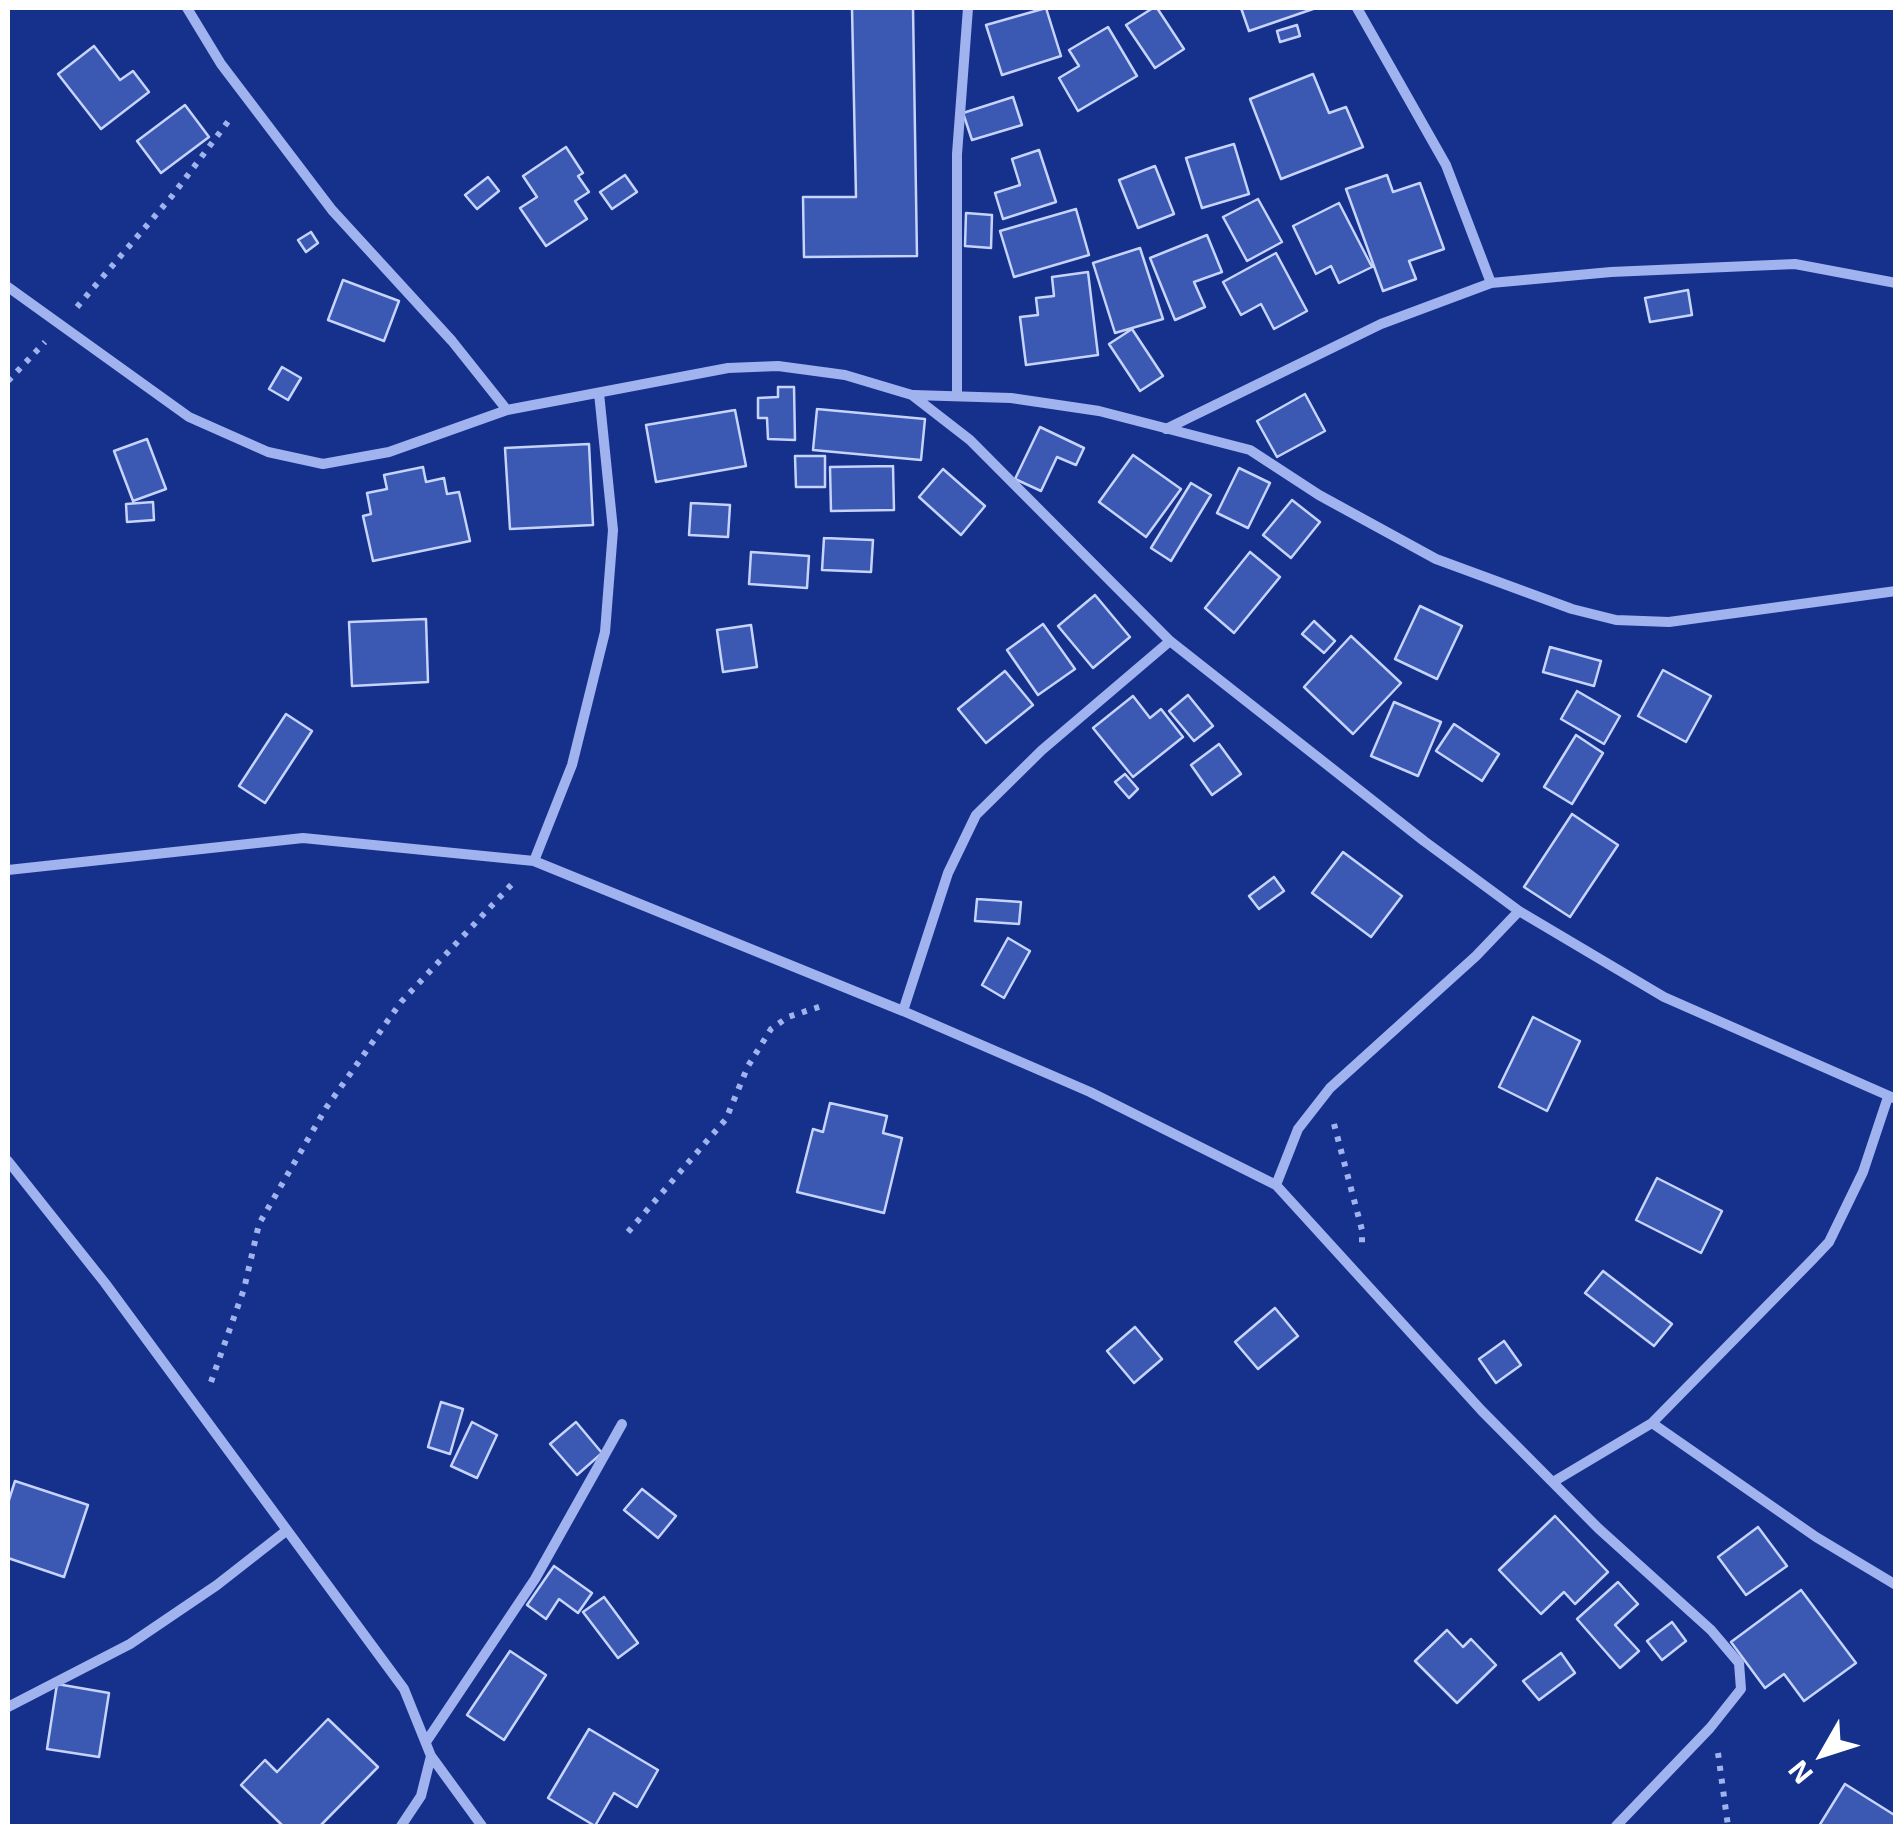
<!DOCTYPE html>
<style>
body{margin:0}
#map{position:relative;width:1903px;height:1834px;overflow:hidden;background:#16318c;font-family:"Exo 2",sans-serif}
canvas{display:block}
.frame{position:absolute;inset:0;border:10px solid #fff;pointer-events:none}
.north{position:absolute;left:1773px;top:1704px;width:100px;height:100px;-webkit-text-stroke:8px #16318c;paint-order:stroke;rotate:231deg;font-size:28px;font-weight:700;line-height:40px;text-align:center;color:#fff}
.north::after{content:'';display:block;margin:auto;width:35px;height:45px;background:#fff;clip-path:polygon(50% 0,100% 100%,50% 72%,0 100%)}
</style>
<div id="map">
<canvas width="1903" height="1834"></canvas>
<div class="frame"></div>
<div class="north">N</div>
</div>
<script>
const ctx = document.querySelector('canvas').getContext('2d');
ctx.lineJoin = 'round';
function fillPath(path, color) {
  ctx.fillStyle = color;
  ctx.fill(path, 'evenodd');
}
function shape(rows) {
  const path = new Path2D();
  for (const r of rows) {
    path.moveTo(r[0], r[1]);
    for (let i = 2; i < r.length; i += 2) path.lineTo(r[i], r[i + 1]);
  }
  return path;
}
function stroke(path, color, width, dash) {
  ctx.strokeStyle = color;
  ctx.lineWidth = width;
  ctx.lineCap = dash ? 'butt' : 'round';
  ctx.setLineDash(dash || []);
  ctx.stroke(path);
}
const building = shape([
 [852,8,913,8,917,256,804,257,803,197,856,197,852,8],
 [1046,8,1061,56,1002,75,986,25,1046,8],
 [1153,8,1157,8,1184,49,1155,68,1126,25,1153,8],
 [1241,8,1312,8,1313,9,1249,31,1241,8],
 [1297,25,1300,36,1280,42,1277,31,1297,25],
 [1108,27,1137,76,1078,111,1059,78,1079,66,1069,50,1108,27],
 [94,46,120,80,133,71,149,92,101,129,58,74,94,46],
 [1313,74,1329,113,1346,107,1363,147,1281,179,1250,99,1313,74],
 [1013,97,1022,125,972,140,963,113,1013,97],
 [185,105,209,137,161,173,137,141,185,105],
 [1234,144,1249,194,1202,208,1186,158,1234,144],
 [566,147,583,173,578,176,589,192,575,201,587,219,546,246,520,208,537,197,523,176,566,147],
 [1039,150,1056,202,1003,219,995,193,1020,185,1012,159,1039,150],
 [1155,166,1174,214,1138,228,1119,180,1155,166],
 [625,175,637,192,612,209,600,192,625,175],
 [1387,175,1393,192,1420,183,1444,249,1409,261,1416,279,1383,291,1346,189,1387,175],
 [488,177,499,191,477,209,465,195,488,177],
 [1258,199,1282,242,1247,261,1223,217,1258,199],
 [1339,203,1372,267,1339,283,1331,266,1316,274,1293,226,1339,203],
 [1076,209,1089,255,1014,277,1000,231,1076,209],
 [966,213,992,215,991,248,965,246,966,213],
 [311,232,318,243,306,252,298,240,311,232],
 [1207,235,1222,272,1194,282,1205,307,1175,320,1150,258,1207,235],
 [1140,248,1163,319,1115,333,1093,263,1140,248],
 [1276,253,1307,311,1274,329,1261,304,1241,315,1223,282,1276,253],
 [1088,272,1098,355,1026,365,1020,317,1038,315,1036,298,1054,296,1052,277,1088,272],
 [343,280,399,301,384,341,328,320,343,280],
 [1688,290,1692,315,1650,322,1645,298,1688,290],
 [1132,329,1163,376,1140,391,1109,344,1132,329],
 [282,367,301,378,288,400,269,389,282,367],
 [778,387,794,387,795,440,768,439,767,418,758,418,758,398,778,397,778,387],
 [1305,394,1325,431,1277,457,1257,421,1305,394],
 [817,409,925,419,921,460,813,450,817,409],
 [735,410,746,466,656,482,646,425,735,410],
 [1040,427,1084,448,1076,465,1057,457,1041,491,1015,479,1040,427],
 [147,439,166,489,133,501,114,451,147,439],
 [589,444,593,525,510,529,505,448,589,444],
 [1133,455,1181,489,1146,537,1099,502,1133,455],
 [795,456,825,456,825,487,796,487,795,456],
 [893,466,894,510,831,511,830,467,893,466],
 [423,467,426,482,444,478,447,494,459,492,470,541,373,561,363,516,371,514,367,493,387,489,384,475,423,467],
 [1239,468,1270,483,1248,528,1217,513,1239,468],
 [943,469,985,506,961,535,919,497,943,469],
 [1191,483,1211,495,1171,561,1151,548,1191,483],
 [1292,500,1320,522,1291,558,1263,535,1292,500],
 [153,502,154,520,127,522,126,504,153,502],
 [691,503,730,505,728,537,689,535,691,503],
 [824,538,873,540,871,572,822,570,824,538],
 [751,552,809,556,807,588,749,584,751,552],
 [1250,552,1280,577,1234,633,1205,608,1250,552],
 [1095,595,1130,637,1093,668,1058,626,1095,595],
 [1420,606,1462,626,1437,679,1395,659,1420,606],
 [426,619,428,682,352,686,349,622,426,619],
 [1314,621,1335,641,1324,653,1302,634,1314,621],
 [1043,624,1075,669,1038,695,1007,650,1043,624],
 [751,625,757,667,723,672,717,630,751,625],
 [1351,636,1401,683,1353,734,1304,687,1351,636],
 [1550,647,1601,661,1594,686,1543,672,1550,647],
 [1663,670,1711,696,1686,742,1638,716,1663,670],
 [1005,671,1033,705,986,743,958,709,1005,671],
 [1577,691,1620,716,1604,744,1561,719,1577,691],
 [1188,695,1213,726,1194,741,1169,711,1188,695],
 [1133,696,1150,718,1161,709,1183,737,1133,777,1093,728,1133,696],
 [1394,702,1441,722,1418,776,1371,756,1394,702],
 [286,714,312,731,265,803,239,786,286,714],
 [1454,724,1499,754,1482,781,1436,751,1454,724],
 [1576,735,1603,753,1572,804,1544,787,1576,735],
 [1219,744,1241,774,1212,795,1191,765,1219,744],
 [1125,774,1138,789,1129,798,1115,782,1125,774],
 [1572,814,1618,845,1570,917,1524,887,1572,814],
 [1343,852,1402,896,1371,937,1312,893,1343,852],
 [1274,877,1284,891,1259,909,1249,896,1274,877],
 [977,899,1021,902,1019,924,975,921,977,899],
 [1008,938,1030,951,1004,998,982,985,1008,938],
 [1533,1017,1580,1041,1547,1111,1499,1087,1533,1017],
 [830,1103,887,1116,883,1133,902,1138,884,1213,797,1192,813,1129,823,1132,830,1103],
 [1657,1178,1722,1211,1701,1253,1636,1220,1657,1178],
 [1603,1271,1672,1324,1654,1346,1585,1293,1603,1271],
 [1275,1308,1298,1336,1258,1369,1235,1342,1275,1308],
 [1135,1327,1162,1359,1134,1383,1107,1351,1135,1327],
 [1504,1341,1521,1365,1496,1383,1479,1359,1504,1341],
 [441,1402,463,1409,450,1454,428,1447,441,1402],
 [472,1422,497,1435,477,1478,451,1466,472,1422],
 [576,1422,602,1453,577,1475,550,1444,576,1422],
 [15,1481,88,1505,64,1577,8,1558,8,1503,15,1481],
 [642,1489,676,1516,658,1538,624,1510,642,1489],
 [1555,1516,1608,1572,1575,1604,1564,1592,1541,1614,1499,1570,1555,1516],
 [1758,1527,1787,1566,1746,1595,1718,1557,1758,1527],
 [554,1566,592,1593,578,1613,559,1599,546,1619,527,1605,554,1566],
 [1618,1582,1638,1604,1615,1625,1639,1651,1620,1668,1577,1619,1618,1582],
 [1801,1590,1856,1663,1804,1701,1784,1674,1765,1688,1731,1642,1801,1590],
 [604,1597,638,1643,618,1658,583,1612,604,1597],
 [1672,1622,1686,1641,1662,1660,1647,1641,1672,1622],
 [1447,1630,1463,1647,1471,1639,1496,1665,1457,1703,1415,1661,1447,1630],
 [510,1651,546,1675,504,1740,467,1715,510,1651],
 [1561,1653,1575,1673,1539,1700,1523,1681,1561,1653],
 [57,1684,109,1693,99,1757,47,1749,57,1684],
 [328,1719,378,1767,320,1826,283,1826,241,1785,265,1760,277,1772,328,1719],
 [589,1729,658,1770,637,1807,614,1793,595,1826,548,1798,589,1729],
 [1845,1784,1896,1816,1896,1826,1819,1826,1845,1784]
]);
const path = shape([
 [77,307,172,196,230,119],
 [8,381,45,342],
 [1334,1124,1362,1230,1362,1243],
 [628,1232,726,1119,748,1066,771,1029,788,1017,822,1006],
 [211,1382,244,1289,259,1224,326,1108,401,1002,513,883],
 [1718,1753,1728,1826]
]);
const street = shape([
 [187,8,221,64,332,210,452,341,507,410],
 [1357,8,1446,165,1491,283],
 [8,287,189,417,268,452,323,464,389,452,507,410,728,368,778,366,845,375,912,395,970,440,1170,641,1424,841,1519,911,1664,997,1896,1099],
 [913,395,1011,398,1099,411,1250,450,1319,495,1436,559,1572,609,1616,620,1669,622,1896,591],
 [957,396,957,154,968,8],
 [1166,429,1381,324,1491,283,1611,272,1795,264,1896,283],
 [534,861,572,765,605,632,613,530,599,393],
 [8,870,303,838,534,861,903,1011,1090,1092,1276,1185,1482,1411,1598,1528,1711,1630,1739,1663,1741,1689,1710,1728,1616,1826],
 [903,1011,948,873,976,815,1042,750,1170,641],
 [8,1161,105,1283,404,1689,431,1756,421,1796,401,1826],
 [1276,1185,1298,1129,1330,1088,1476,956,1519,911],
 [1652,1423,1816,1537,1896,1585],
 [1553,1482,1652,1423,1813,1259,1829,1242,1863,1172,1888,1097],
 [8,1707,130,1644,217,1585,286,1531],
 [426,1742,535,1579,622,1424],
 [431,1756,482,1826]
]);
fillPath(building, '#3b58b2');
stroke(building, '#c6d3fb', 2.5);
stroke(path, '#a0b3ef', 6, [5, 8]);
stroke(street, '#a0b3ef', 10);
</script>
